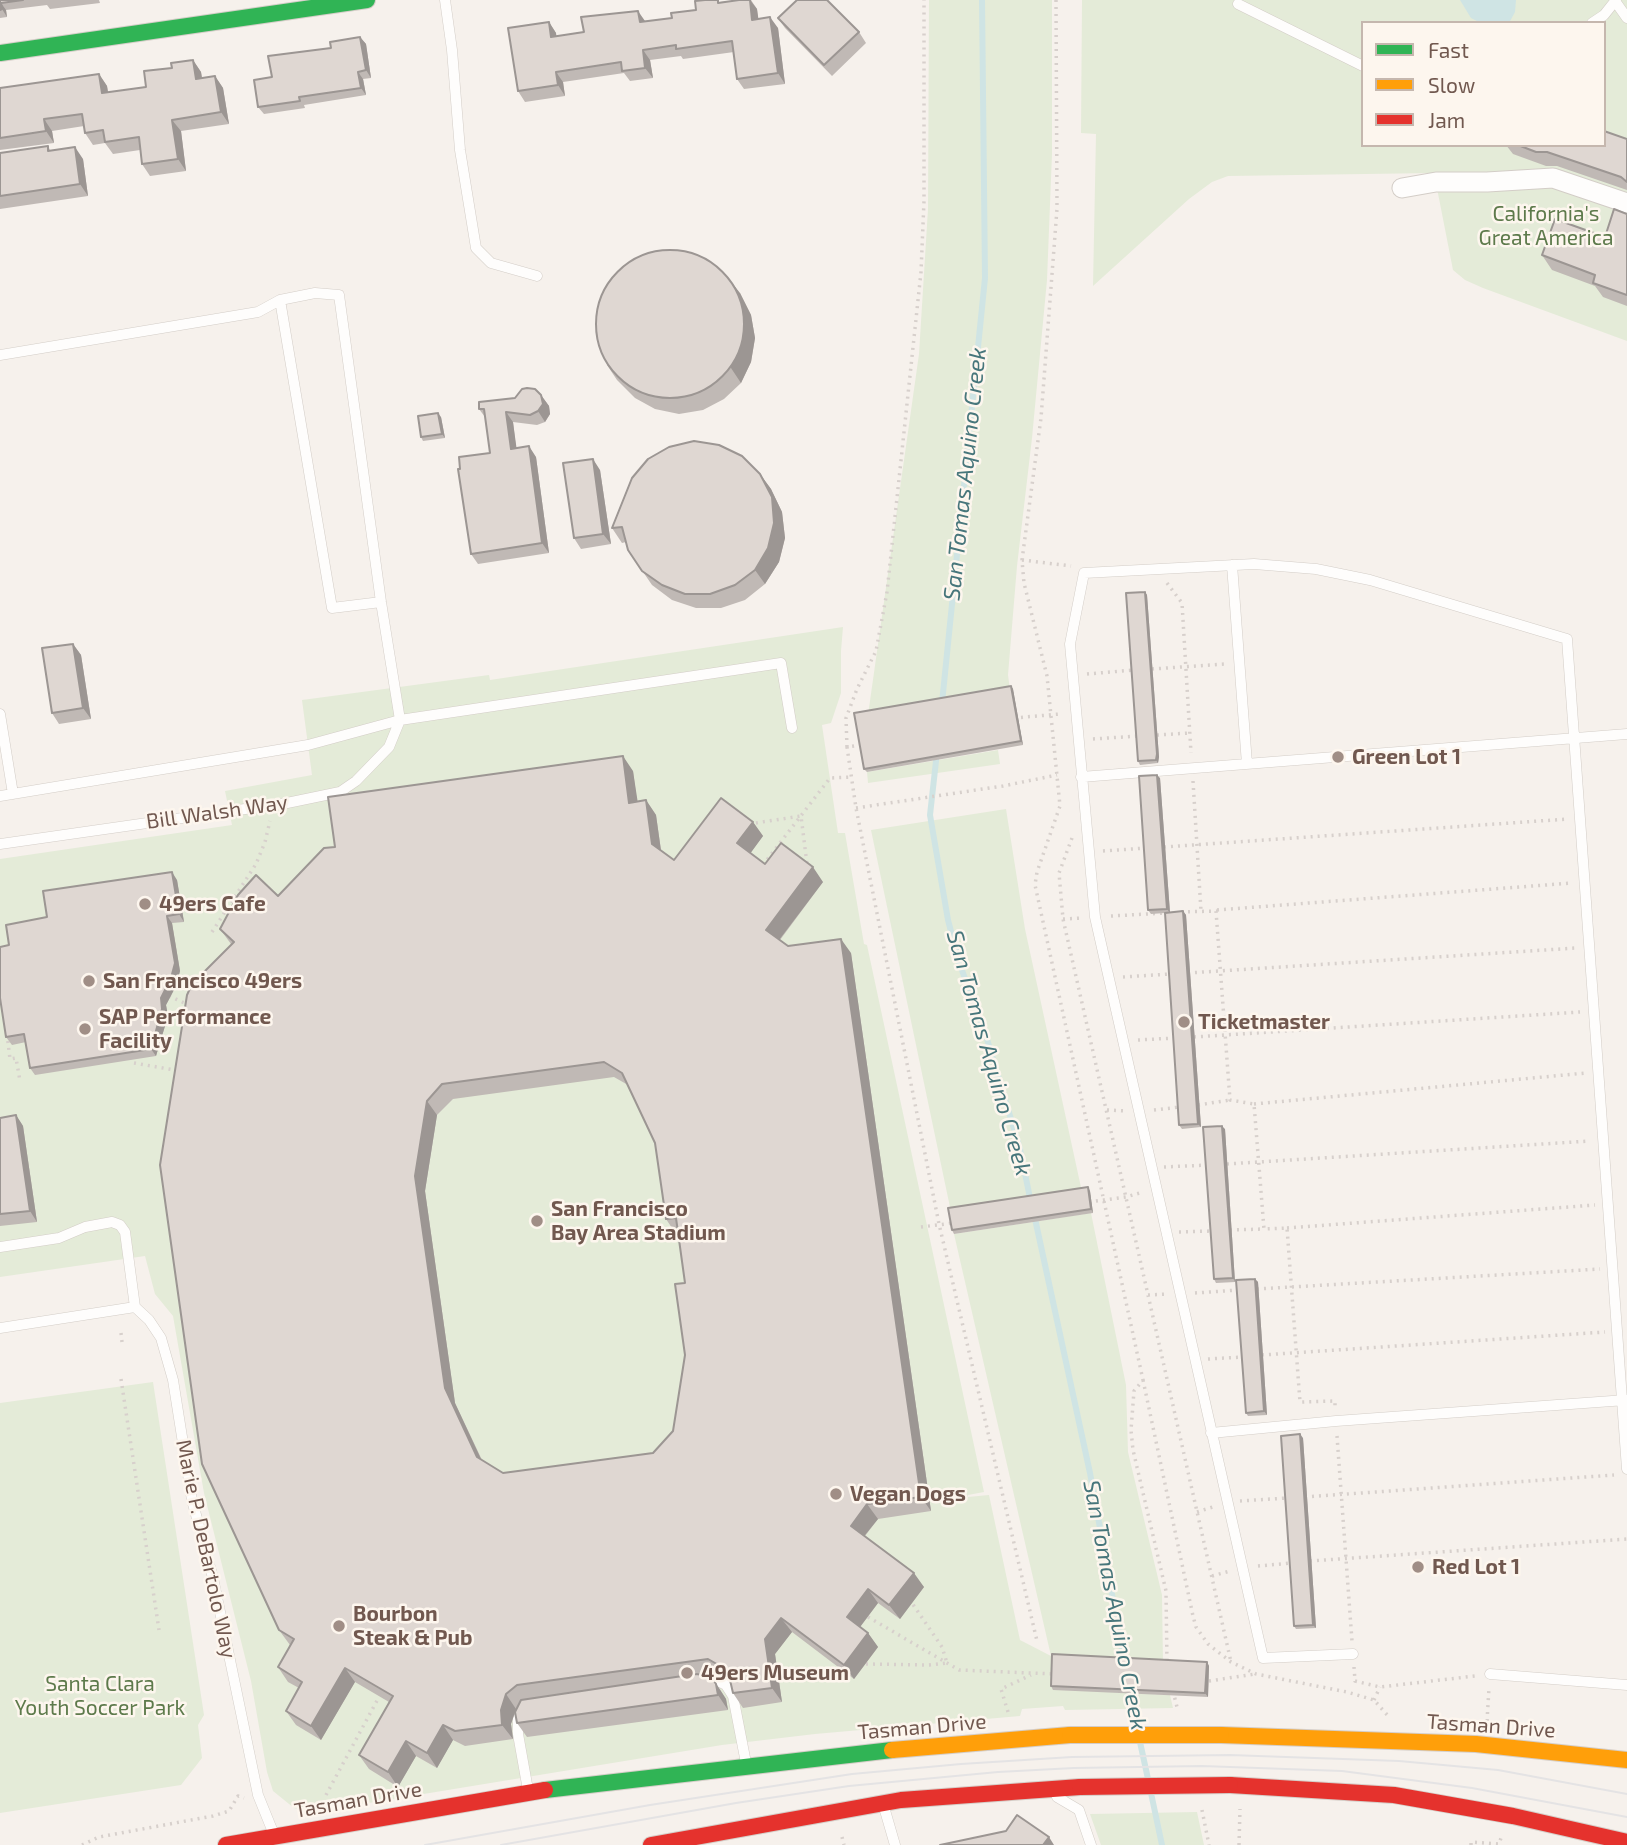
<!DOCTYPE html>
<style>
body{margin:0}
#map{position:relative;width:1627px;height:1845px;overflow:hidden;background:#f6f1ec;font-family:"Exo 2",sans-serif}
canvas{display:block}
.legend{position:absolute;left:1361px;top:21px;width:245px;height:126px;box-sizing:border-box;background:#fdf6ee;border:2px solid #c5b7ae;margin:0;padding:9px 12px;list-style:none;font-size:21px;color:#71584f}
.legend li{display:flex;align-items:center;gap:14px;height:35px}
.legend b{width:35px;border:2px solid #c5b7ae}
</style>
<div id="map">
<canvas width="1627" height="1845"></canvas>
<ul class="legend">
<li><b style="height:9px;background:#30b455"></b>Fast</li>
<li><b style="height:9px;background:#ff9f0a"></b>Slow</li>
<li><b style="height:9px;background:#e5322d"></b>Jam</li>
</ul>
</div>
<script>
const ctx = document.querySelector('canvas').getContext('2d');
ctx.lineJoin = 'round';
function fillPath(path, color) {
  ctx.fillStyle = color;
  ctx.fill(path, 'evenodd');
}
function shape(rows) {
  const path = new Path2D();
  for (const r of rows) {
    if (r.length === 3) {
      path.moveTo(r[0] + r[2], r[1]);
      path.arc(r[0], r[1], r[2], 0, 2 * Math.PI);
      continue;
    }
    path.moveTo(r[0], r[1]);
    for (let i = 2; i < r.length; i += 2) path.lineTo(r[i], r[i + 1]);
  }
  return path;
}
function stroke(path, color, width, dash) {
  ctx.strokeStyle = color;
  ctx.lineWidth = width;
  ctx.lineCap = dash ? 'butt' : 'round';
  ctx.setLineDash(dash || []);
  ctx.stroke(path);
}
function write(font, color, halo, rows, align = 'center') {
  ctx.font = font + ' "Exo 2",sans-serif';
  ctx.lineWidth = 5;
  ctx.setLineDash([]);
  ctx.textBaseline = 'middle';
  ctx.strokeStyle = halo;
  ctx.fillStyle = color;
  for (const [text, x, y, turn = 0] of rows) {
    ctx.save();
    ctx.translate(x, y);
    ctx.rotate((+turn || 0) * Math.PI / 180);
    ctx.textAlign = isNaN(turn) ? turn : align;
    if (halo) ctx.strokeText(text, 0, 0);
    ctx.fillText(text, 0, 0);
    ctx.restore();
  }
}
const green = shape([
 [929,0,1052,0,1052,154,1047,280,1032,438,1017,566,1008,675,1010,690,868,715,919,354,928,209],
 [1082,0,1627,0,1627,341,1483,288,1465,280,1453,270,1434,173,1228,176,1212,182,1189,199,1093,286,1096,134,1081,133],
 [1363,23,1604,23,1604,145,1363,145],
 [843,627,841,651,841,693,831,723,822,725,838,833,845,833,864,944,867,945,984,1492,968,1495,968,1497,989,1495,1020,1640,1051,1656,954,1234,1091,1213,1126,1385,1128,1452,1162,1595,1163,1663,1053,1689,1170,1695,1173,1708,1065,1710,1063,1706,1022,1709,1020,1716,815,1734,722,1745,320,1811,306,1811,294,1808,273,1791,267,1772,251,1681,204,1493,173,1316,155,1294,145,1256,0,1277,0,859,232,825,225,791,312,775,302,700,489,675,490,680],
 [998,750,1000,764,868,783,867,772],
 [1006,809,1025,929,1082,1192,951,1212,871,830],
 [153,1382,204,1715,198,1725,202,1758,181,1785,0,1813,0,1403],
 [1197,1812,1204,1845,1101,1845,1090,1814]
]);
const water = shape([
 [1460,0,1516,0,1515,12,1509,23,1481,23,1471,18]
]);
const stream = shape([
 [942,703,985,278,982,0],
 [937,752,930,815,948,920,959,962,987,1039,1020,1149,1031,1203],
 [1034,1214,1090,1473,1125,1666],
 [1129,1687,1137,1728],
 [1140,1742,1148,1779],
 [1151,1793,1162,1845]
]);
const path = shape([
 [1056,0,1057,209,1041,418,1022,560,1024,583,1047,676,1060,806,1037,872,1035,885,1143,1380,1134,1391,1131,1430,1133,1450,1166,1591,1167,1663],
 [1022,560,1071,566],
 [1167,583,1182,603,1191,753],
 [1152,669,1225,664],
 [1087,674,1134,670],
 [1014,718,1060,714],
 [1157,735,1190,733],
 [1093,739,1138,736],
 [861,745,847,747,856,808,939,1224,1037,1641],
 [847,747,846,718,857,689,876,651,887,592,921,272,924,201,924,0],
 [1193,781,1201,911],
 [856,808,1003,786,1057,775],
 [749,824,801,816,807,864],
 [1072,838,1059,873,1063,919,1231,1662],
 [1164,847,1568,819],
 [1103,851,1146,848],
 [763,865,830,778,851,777],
 [1217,910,1572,883],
 [1181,912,1216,911,1230,1100,1254,1104,1264,1229,1287,1228,1300,1402,1335,1401,1335,1408],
 [1111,916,1166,913],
 [1063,919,1082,918],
 [212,932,256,864,265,842,270,821],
 [1188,973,1576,948],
 [1123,977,1170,974],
 [169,996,189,1005],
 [7,1034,10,1059,16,1058,20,1081],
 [1194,1037,1580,1012],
 [1138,1040,1175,1038],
 [134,1063,180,1071],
 [1254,1104,1586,1073],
 [1198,1105,1230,1100],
 [1107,1110,1126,1111],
 [1154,1110,1180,1107],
 [1227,1164,1590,1141],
 [1164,1167,1208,1165],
 [1089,1202,1126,1197,1143,1192],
 [921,1227,953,1223],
 [1287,1228,1595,1205],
 [1230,1230,1264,1229],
 [1179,1232,1212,1231],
 [1257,1289,1600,1269],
 [1195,1293,1239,1290],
 [1148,1295,1167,1294],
 [121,1333,122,1342],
 [1262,1355,1605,1332],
 [1208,1359,1244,1357],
 [121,1379,159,1630],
 [1143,1380,1193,1616,1196,1627,1208,1644,1231,1662,1256,1674,1347,1692,1374,1700,1389,1717],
 [1337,1436,1352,1641],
 [1305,1497,1614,1475],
 [1240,1501,1287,1498],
 [1197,1512,1216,1506],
 [1310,1561,1627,1539],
 [1258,1566,1292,1563],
 [1212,1576,1230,1571],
 [868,1617,959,1670,1054,1674],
 [866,1664,929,1665,947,1663,942,1647,912,1603],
 [1354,1667,1355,1681,1380,1687,1475,1676],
 [1209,1681,1255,1674],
 [1173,1691,1178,1711],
 [1374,1700,1380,1687],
 [1008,1712,1001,1689,1031,1675],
 [1487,1721,1489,1688],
 [326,1795,379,1697],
 [1202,1810,1209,1845],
 [842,1837,844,1845],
 [82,1845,99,1837,213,1816,229,1811,238,1796,244,1798],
 [1239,1845,1240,1809],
 [1471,1845,1471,1842,1499,1844,1501,1838]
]);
const lane = shape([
 [445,0,452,50,460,150,476,248,491,263,537,276],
 [1615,1,1627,18],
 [1238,4,1363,66],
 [1592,23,1604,15,1616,0],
 [280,300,332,608,381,602],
 [0,355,258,312,280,300,315,293,339,295,381,602,400,720],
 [1232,565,1247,764],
 [0,714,13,794],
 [1081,777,1627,734],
 [0,796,308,745,400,720,781,663,792,728],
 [0,844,287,803,340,792,356,781,389,747,400,720],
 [0,1247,59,1238,85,1227,112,1222,120,1225,125,1232,135,1307,149,1320,161,1338,173,1380,192,1500,213,1578,258,1795,273,1832],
 [0,1328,135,1307],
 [1211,1433,1336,1421,1626,1400],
 [1353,1654,1263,1658,1095,917,1070,644,1084,573,1254,564,1316,569,1370,580,1567,639,1627,1469],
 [1490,1674,1627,1685],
 [701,1681,718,1681,726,1685,733,1696,746,1763],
 [522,1712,518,1719,518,1734,528,1790],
 [1057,1797,1079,1810,1091,1845],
 [884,1807,895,1845]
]);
const street = shape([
 [1402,188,1436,182,1487,182,1553,178,1627,203]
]);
const fast = shape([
 [0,53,367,0],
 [545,1790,892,1750]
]);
const slow = shape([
 [1221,1735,1476,1744,1627,1760],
 [892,1750,1070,1735]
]);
const jam = shape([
 [1230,1785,1394,1795,1513,1816,1627,1842],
 [226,1845,545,1790],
 [651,1845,901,1800,1080,1787]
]);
const tram = shape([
 [425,1845,650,1805,852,1774,961,1764,1072,1757,1230,1755,1399,1761,1498,1770,1627,1794],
 [501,1845,736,1803,849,1786,998,1772,1074,1768,1202,1766,1342,1771,1472,1788,1627,1817]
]);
const slowBridge = shape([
 [1070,1735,1221,1735]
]);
const jamBridge = shape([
 [1080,1787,1230,1785]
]);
const wall = shape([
 [0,0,99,0,100,3,50,9,47,5,6,10,7,17,0,18],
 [739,0,751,0,757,9,758,19,778,28,785,84,744,89,737,79,734,52,683,59,681,56,650,60,653,78,630,81,624,73,563,82,565,96,525,102,518,91,549,22,556,33,556,36,672,18,720,2],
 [778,18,859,32,866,43,832,76,785,28],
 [360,37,366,44,371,78,363,79,366,95,304,105,305,108,264,114,258,107,272,77,331,48],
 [193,60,201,72,202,78,215,76,223,88,229,124,181,131,186,171,150,176,142,164,140,150,113,154,105,143,93,145,85,133,84,126,52,131,54,143,0,150,0,88,99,74,107,86,108,92,146,87,172,68],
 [1627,139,1627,190,1557,166,1546,166,1513,154,1506,145,1604,145],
 [48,146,50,150,83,159,88,196,0,209,0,153],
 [1627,214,1627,306,1603,297,1595,286,1552,270,1542,255,1605,237],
 [740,293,751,315,755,338,751,362,741,383,724,399,703,410,679,414,655,409,635,398,617,380,607,365],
 [541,395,549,406,550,414,545,422,537,425,513,422,516,448,536,457,549,553,478,564,471,554,490,453,485,417,479,409,515,398],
 [441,417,445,438,423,441,421,437],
 [600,470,611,544,581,549,574,538],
 [760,474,771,489,782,512,785,538,779,562,765,584,745,600,721,608,696,608,672,600,652,585,628,550,626,542,622,543,612,528],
 [1145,592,1147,595,1159,757,1158,763,1140,765,1138,761],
 [73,644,81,655,91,719,59,724,52,713],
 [1011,686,1013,689,1023,745,867,772,864,769],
 [633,771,637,802,646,800,656,815,661,850,674,860,753,822,763,836,750,853,765,864,823,882,780,940,788,946,851,953,931,1511,878,1519,865,1536,924,1587,900,1619,878,1603,860,1627,868,1633,878,1647,854,1679,792,1632,775,1654,782,1702,743,1708,733,1693,730,1680,718,1674,705,1675,711,1676,721,1691,726,1699,728,1710,527,1737,517,1723,517,1707,516,1709,511,1724,513,1739,465,1746,453,1740,437,1768,416,1756,398,1787,369,1769,359,1755,389,1702,355,1682,321,1740,296,1725,286,1711,299,1688,288,1682,278,1667,290,1645,279,1630,231,944,220,929,278,896,335,847],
 [614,1077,628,1085,655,1143,666,1219,676,1234,678,1233,685,1283,685,1355,673,1431,653,1453,503,1473,482,1460,455,1403,425,1191,437,1115,453,1099],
 [1160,778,1170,912,1183,911,1186,915,1201,1127,1182,1129,1179,1125,1165,913,1151,914,1148,910],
 [177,880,184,922,172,923,180,971,176,986,166,1005,168,1016,156,1056,35,1075,30,1068,26,1042,12,1045,6,1037,9,945,47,917],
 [16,1115,23,1126,37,1222,0,1226,0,1118],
 [1225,1129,1235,1282,1216,1283,1214,1279],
 [1090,1191,1093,1213,954,1234,952,1230],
 [1255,1279,1258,1282,1267,1415,1248,1416,1246,1413],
 [1303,1438,1316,1628,1296,1629,1294,1626],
 [1207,1662,1209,1666,1208,1697,1053,1690,1051,1686]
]);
const shadedWall = shape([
 [750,0,757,9,760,30,752,20],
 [1,3,6,10,7,17,2,9],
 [638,11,645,21,640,22],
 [770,17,778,28,785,84,778,73],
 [549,22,556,33,558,47,551,37],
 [360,37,366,44,371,78,366,70],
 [643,50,650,60,653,78,645,68],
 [193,60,201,72,204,91,196,79],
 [358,72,363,79,366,95,361,88],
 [556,72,563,82,565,96,558,85],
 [99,74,107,86,110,105,102,93],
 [215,76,223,88,229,124,221,112],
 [44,119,52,131,54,143,46,131],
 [172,120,181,131,186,171,178,159],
 [75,147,83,159,88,196,80,184],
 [729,279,740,293,751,315,755,338,751,362,741,383,731,368],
 [541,395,549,406,550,414,545,422,538,411],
 [506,412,513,422,518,459,511,449],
 [438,413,441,417,445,438,442,434],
 [529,446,536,457,549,553,542,543],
 [593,459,600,470,611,544,603,534],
 [760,474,771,489,782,512,785,538,779,562,765,584,755,570],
 [1145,592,1147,595,1159,757,1158,763,1156,760],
 [73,644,81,655,91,719,83,708],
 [1011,686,1013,689,1023,745,1021,741],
 [623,756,633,771,640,817,629,803],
 [1157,775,1160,778,1170,913,1167,909],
 [646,800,656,815,662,858,652,844],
 [753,822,763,836,747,858,737,843],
 [813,867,823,882,776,944,766,930],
 [172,872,177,880,184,922,179,914],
 [1183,911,1186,915,1201,1127,1198,1124],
 [167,916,172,923,180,971,176,986,166,1005,168,1016,156,1056,151,1049,161,998],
 [841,939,851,953,931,1511,921,1497],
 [427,1101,437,1115,425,1191,455,1403,487,1472,477,1457,445,1388,415,1176],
 [16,1115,23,1126,37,1222,30,1211],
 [1222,1126,1225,1129,1235,1282,1233,1278],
 [1088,1187,1090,1191,1093,1213,1091,1209],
 [1255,1279,1258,1282,1267,1415,1264,1411],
 [1300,1434,1303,1438,1316,1628,1313,1625],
 [867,1504,878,1519,861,1540,851,1526],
 [914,1573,924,1587,900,1619,889,1605],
 [868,1589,878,1603,857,1631,847,1617],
 [781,1618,792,1632,775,1654,782,1702,772,1688,765,1639],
 [868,1633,878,1647,854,1679,844,1665],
 [1207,1662,1209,1666,1208,1697,1205,1693],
 [345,1668,355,1682,321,1740,311,1726],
 [711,1676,726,1699,728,1710,718,1695],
 [506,1694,516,1709,511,1724,513,1739,502,1725,501,1710],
 [443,1725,453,1740,437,1768,427,1753],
 [406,1741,416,1756,398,1787,388,1772],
 [1049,1837,1054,1845,1043,1845]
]);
const building = shape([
 [0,0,23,0,1,3,2,9,0,10,0,0],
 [705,0,718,0,718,3,739,0,750,0,752,20,770,17,778,73,737,79,732,41,676,49,676,45,643,50,645,68,622,71,621,62,556,72,558,85,518,91,508,28,549,22,551,37,584,32,581,17,638,11,640,22,672,18,671,13,696,10,695,1,705,0],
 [797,0,827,0,859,32,824,65,778,18,797,0],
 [360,37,366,70,358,72,361,88,299,97,300,101,258,107,254,80,272,77,268,56,331,48,330,42,360,37],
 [193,60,196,79,215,76,221,112,172,120,178,159,142,164,139,137,105,142,103,130,85,133,82,114,44,119,46,131,0,138,0,88,99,74,102,93,146,87,144,71,172,68,171,63,193,60],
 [1604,131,1627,139,1627,182,1621,177,1547,152,1536,152,1518,145,1604,145,1604,131],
 [48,146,48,151,75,147,80,184,0,196,0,153,48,146],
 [1614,209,1627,214,1627,295,1593,283,1595,275,1542,255,1555,219,1605,237,1614,209],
 [670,324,74],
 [527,388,535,389,541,395,543,404,538,411,530,415,506,412,511,449,529,446,542,543,471,554,458,469,460,469,459,457,490,453,484,409,479,409,479,402,515,398,522,389,527,388],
 [438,413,442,434,421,437,418,416,438,413],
 [694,441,719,445,742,456,760,474,772,497,774,523,768,548,755,570,735,585,710,594,685,594,662,585,642,571,628,550,622,527,612,528,632,478,648,459,669,447,694,441],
 [593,459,603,534,574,538,563,463,593,459],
 [1145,592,1157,754,1156,760,1138,761,1126,593,1145,592],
 [73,644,83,708,52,713,42,648,73,644],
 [1011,686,1021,741,864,769,854,713,1011,686],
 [623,756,629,803,646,800,652,844,674,860,721,798,753,822,737,843,765,864,781,843,813,867,766,930,788,946,841,939,921,1497,867,1504,851,1526,914,1573,889,1605,868,1589,847,1617,868,1633,844,1665,781,1618,765,1639,772,1688,733,1693,730,1680,722,1667,708,1659,517,1685,506,1694,501,1710,502,1725,455,1731,443,1725,427,1753,406,1741,388,1772,359,1755,393,1696,345,1668,311,1726,286,1711,302,1682,278,1667,294,1639,279,1630,202,1464,160,1165,187,995,192,984,234,942,220,929,238,895,256,875,278,896,324,848,335,847,328,797,623,756],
 [604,1062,622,1073,655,1143,666,1219,676,1218,685,1283,675,1284,685,1355,673,1431,653,1453,503,1473,477,1457,445,1388,415,1176,427,1101,442,1084,604,1062],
 [1157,775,1167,909,1148,910,1139,776,1157,775],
 [172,872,179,914,167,916,175,963,171,978,161,998,162,1009,151,1049,30,1068,24,1034,6,1037,0,998,0,947,9,945,6,925,47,917,43,891,172,872],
 [1183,911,1198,1124,1179,1125,1165,913,1183,911],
 [16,1115,30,1211,0,1214,0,1118,16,1115],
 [1222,1126,1233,1278,1214,1279,1203,1127,1222,1126],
 [1088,1187,1091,1209,952,1230,948,1208,1088,1187],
 [1255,1279,1264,1411,1246,1413,1236,1280,1255,1279],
 [1300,1434,1313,1625,1294,1626,1281,1436,1300,1434],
 [1052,1654,1207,1662,1205,1693,1051,1686,1052,1654],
 [696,1674,711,1676,716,1684,718,1695,517,1723,515,1712,521,1700,696,1674],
 [1017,1815,1049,1837,1043,1845,940,1845,1006,1831,1017,1815]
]);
const markers = [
 [1338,757,7,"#a08e86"],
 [145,904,7,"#a08e86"],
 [89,981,7,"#a08e86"],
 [1184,1022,7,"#a08e86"],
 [85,1029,7,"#a08e86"],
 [537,1221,7,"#a08e86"],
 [836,1494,7,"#a08e86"],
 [1418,1567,7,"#a08e86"],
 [339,1626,7,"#a08e86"],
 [687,1673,7,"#a08e86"]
];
const parkNames = [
 ["California's",1546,214],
 ["Great America",1546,238],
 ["Santa Clara",100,1684],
 ["Youth Soccer Park",100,1708]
];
const poiNames = [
 ["Green Lot 1",1352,757],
 ["49ers Cafe",159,904],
 ["San Francisco 49ers",103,981],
 ["SAP Performance",99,1017],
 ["Facility",99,1041],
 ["Ticketmaster",1198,1022],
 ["San Francisco",551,1209],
 ["Bay Area Stadium",551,1233],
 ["Vegan Dogs",850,1494],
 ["Red Lot 1",1432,1567],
 ["Bourbon",353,1614],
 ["Steak & Pub",353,1638],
 ["49ers Museum",701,1673]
];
const streetNames = [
 ["Bill Walsh Way",217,812,-8],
 ["Marie P. DeBartolo Way",206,1549,78],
 ["Tasman Drive",1491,1726,4],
 ["Tasman Drive",922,1727,-5],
 ["Tasman Drive",358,1800,-10]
];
const waterNames = [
 ["San Tomas Aquino Creek",965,474,-84],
 ["San Tomas Aquino Creek",989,1053,74],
 ["San Tomas Aquino Creek",1115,1605,79]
];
fillPath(green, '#e4ebd8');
fillPath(water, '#cfe4e4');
stroke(stream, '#cfe4e4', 6);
stroke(lane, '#d3cdc7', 11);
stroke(street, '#d3cdc7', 21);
stroke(fast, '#d5cec8', 18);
stroke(slow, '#d5cec8', 18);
stroke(jam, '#d5cec8', 18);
stroke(path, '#d7d0cc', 3.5, [2, 5]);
stroke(lane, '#fefdfc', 10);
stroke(street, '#fefdfc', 19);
stroke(fast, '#30b455', 16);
stroke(slow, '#ff9f0a', 16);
stroke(jam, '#e5322d', 16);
stroke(tram, '#e4e3e4', 2);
stroke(slowBridge, '#d4ccc7', 18, []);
stroke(jamBridge, '#d4ccc7', 18, []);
stroke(slowBridge, '#ff9f0a', 16);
stroke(jamBridge, '#e5322d', 16);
fillPath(wall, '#c0b9b5');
fillPath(shadedWall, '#9c9693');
fillPath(building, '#dfd7d2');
stroke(building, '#9c9693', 2);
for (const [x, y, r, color] of markers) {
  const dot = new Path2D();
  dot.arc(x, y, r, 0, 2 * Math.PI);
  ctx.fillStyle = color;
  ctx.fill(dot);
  stroke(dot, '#fdf6ee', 2.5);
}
write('21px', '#5d7a4b', '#fdf6ee', parkNames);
write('bold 21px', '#71584f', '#fdf6ee', poiNames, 'left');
write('21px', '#71584f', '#fdf6ee', streetNames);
write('italic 23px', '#47767b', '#fdf6ee', waterNames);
</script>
